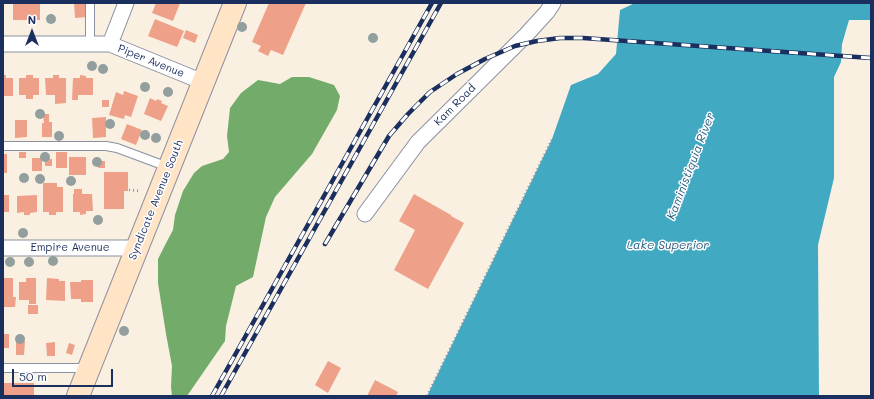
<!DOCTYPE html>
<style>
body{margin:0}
#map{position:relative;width:874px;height:399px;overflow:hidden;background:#f9f0e2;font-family:Mali,sans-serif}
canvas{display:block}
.frame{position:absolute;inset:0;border:4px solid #1b2f5e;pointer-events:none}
.north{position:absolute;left:12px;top:12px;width:40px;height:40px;-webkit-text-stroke:3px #fff;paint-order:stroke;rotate:0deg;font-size:11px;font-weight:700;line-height:16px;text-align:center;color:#1b2f5e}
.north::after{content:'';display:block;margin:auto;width:14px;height:18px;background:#1b2f5e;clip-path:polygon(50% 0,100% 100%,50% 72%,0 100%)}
.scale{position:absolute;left:12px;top:369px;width:101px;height:18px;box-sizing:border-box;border:2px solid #1b2f5e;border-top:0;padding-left:5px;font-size:12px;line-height:14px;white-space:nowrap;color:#1b2f5e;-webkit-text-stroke:3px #fff;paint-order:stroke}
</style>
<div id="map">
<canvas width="874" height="399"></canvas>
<div class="frame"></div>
<div class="north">N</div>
<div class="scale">50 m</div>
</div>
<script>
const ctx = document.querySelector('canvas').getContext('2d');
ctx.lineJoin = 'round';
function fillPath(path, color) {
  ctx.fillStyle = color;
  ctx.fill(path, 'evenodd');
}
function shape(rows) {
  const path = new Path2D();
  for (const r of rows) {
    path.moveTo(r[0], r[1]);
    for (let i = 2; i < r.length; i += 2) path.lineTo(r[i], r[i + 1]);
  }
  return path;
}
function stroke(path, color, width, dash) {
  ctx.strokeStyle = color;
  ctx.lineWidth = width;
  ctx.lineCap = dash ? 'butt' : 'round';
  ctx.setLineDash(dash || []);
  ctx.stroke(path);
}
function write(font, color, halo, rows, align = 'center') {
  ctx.font = font + ' Mali,sans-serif';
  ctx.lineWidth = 3;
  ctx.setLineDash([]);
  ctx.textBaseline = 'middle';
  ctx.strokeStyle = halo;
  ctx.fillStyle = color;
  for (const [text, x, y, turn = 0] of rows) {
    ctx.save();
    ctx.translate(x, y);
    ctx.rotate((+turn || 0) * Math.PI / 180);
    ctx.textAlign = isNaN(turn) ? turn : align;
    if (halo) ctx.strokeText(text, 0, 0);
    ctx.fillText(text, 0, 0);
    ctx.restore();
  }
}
const forest = shape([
 [292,77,309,77,334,85,340,96,337,110,312,154,275,197,266,217,253,277,236,286,226,326,225,341,187,396,172,396,171,387,172,366,166,334,158,283,158,259,165,245,173,230,175,215,183,191,194,173,202,166,223,159,229,152,227,136,230,108,241,93,258,80,280,84]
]);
const water = shape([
 [635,3,871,3,871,20,849,20,842,44,841,62,834,77,834,178,818,245,819,396,427,396,552,139,571,85,598,74,616,54,620,10]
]);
const building = shape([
 [13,3,40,3,40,20,13,20],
 [74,3,86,3,87,17,75,18],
 [156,3,180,3,173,21,152,13],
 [269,3,306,3,283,55,271,50,268,56,258,51,261,46,252,42],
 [155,19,184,31,177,47,148,36],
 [186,30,198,35,195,43,183,38],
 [3,75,6,75,6,78,13,78,13,96,3,96],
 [26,75,33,75,33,78,39,78,39,95,33,95,33,99,26,99,26,95,19,95,19,78,26,78],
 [53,75,59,75,59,78,66,78,66,103,55,104,55,95,46,95,45,78,53,78],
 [80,75,86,76,86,78,93,78,93,95,78,95,78,100,72,100,73,78,80,78],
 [124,91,138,96,131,117,125,115,124,119,109,115,116,92,123,95],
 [150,98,156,101,157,99,162,101,161,103,168,106,161,121,144,114],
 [102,100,109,100,109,107,102,107],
 [43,114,49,114,49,122,52,122,52,137,42,137,42,123,44,123],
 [106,117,106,137,93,138,92,118],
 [15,120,27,120,27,137,15,138],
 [127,124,142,130,136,145,121,139],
 [19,152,26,152,26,158,19,158],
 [56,152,67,152,67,168,56,168],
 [3,154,7,154,7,173,3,173],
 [69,157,86,157,86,175,69,175],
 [32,158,42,158,42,171,32,171],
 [45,159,52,159,52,166,45,166],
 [98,161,105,161,105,168,98,168],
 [104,172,128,172,128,191,124,191,124,209,104,209],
 [43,183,57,183,57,187,63,187,63,212,56,212,56,215,49,215,49,212,43,212],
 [74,189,82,189,82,194,92,194,93,211,86,211,86,214,80,215,80,212,73,212,73,194,74,194],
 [414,194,451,215,451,216,464,223,428,289,394,270,415,230,399,221],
 [3,195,9,195,9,212,3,212],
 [37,195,37,212,30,213,30,215,24,215,24,212,17,213,17,196],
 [3,278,13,278,13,297,16,297,15,307,3,307],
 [26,278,36,278,36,304,29,304,29,300,19,300,19,282,26,282],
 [47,278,59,279,59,281,65,281,65,301,46,300],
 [81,280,93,280,93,302,81,302,81,299,71,299,70,282,81,282],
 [28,305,38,305,38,314,28,314],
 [3,334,9,334,9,348,3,348],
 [16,341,25,341,24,355,16,355],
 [55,342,55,356,47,356,46,343],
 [69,343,75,345,72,355,66,353],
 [328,361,341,368,328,393,315,385],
 [375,380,398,392,396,396,367,396],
 [3,383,34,383,34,396,3,396]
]);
const path = shape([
 [129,190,141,191],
 [427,396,552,139]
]);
const lane = shape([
 [90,3,90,44],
 [3,146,106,146,117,148,168,167],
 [3,368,88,368]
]);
const street = shape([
 [3,44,110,44,203,82],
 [110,44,126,3],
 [365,214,418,142,526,35,547,12,553,3],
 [3,248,137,248]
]);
const secondary = shape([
 [78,396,235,3]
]);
const rail = shape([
 [325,244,389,136,408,114,430,92,457,74,485,59,515,46,537,41,560,38,583,38,871,58],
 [212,396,432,3],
 [221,396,441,3]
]);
const trees = [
 [51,19],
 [242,27],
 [373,38],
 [92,66],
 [103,69],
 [145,87],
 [168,92],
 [40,114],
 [110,124],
 [145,135],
 [59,136],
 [156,138],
 [45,157],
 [97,162],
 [24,178],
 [40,179],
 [71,181],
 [98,220],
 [23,233],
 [53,261],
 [10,262],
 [29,262],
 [124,331],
 [20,339]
];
const streetNames = [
 ["Piper Avenue",151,61,22],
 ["Kam Road",455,105,-45],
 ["Syndicate Avenue South",156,200,-68],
 ["Empire Avenue",70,248]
];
const waterNames = [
 ["Kaministiquia River",691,166,-69],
 ["Lake Superior",668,245]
];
fillPath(forest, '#73ac6a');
fillPath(water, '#42a9c2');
fillPath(building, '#eea188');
stroke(lane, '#8a90a0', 10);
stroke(street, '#8a90a0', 17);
stroke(secondary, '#8a90a0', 24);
stroke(path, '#8a90a0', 2.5, [1, 3]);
stroke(lane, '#fff', 8);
stroke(street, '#fff', 15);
stroke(secondary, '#ffe4c6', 22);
stroke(rail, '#1b2f5e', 4.5);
stroke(rail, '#fff', 3, [9]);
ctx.fillStyle = '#929f9e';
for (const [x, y] of trees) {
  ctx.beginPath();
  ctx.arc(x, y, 5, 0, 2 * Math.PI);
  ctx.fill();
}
write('11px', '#1b2f5e', '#fff', streetNames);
write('italic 12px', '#2b6086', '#fff', waterNames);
</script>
